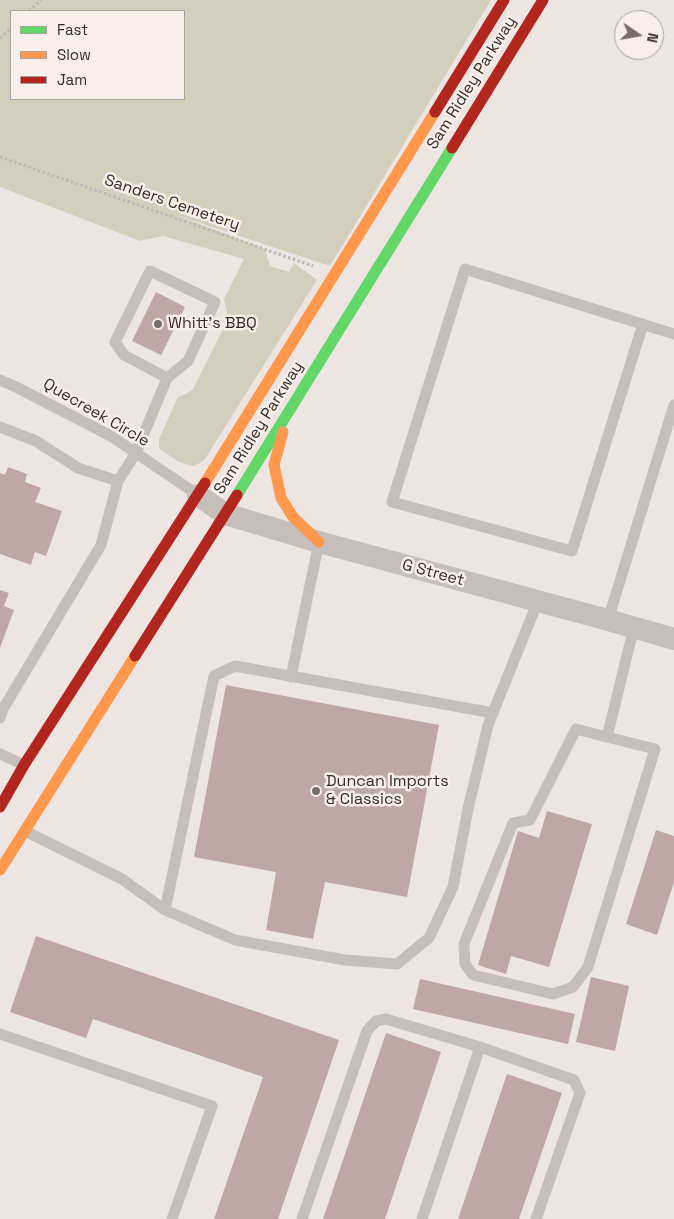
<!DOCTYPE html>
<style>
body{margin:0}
#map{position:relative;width:674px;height:1219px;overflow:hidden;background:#ede5e2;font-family:"Space Grotesk",sans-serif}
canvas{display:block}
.legend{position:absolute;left:10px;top:10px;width:175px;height:90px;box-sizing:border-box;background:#f8efea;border:1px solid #aaa19d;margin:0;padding:6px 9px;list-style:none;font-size:15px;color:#362b29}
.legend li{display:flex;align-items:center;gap:10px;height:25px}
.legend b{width:25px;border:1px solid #aaa19d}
.north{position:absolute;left:614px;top:10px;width:50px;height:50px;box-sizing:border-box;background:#f8efea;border:1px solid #aaa19d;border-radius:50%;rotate:102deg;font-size:14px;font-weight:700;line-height:20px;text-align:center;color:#362b29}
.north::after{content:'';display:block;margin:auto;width:18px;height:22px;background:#766c6a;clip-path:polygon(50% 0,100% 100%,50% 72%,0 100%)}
</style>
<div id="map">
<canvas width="674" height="1219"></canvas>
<ul class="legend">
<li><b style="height:6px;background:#63d668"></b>Fast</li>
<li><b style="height:6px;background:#ff974d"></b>Slow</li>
<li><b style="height:6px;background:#b3261e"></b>Jam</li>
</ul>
<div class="north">N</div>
</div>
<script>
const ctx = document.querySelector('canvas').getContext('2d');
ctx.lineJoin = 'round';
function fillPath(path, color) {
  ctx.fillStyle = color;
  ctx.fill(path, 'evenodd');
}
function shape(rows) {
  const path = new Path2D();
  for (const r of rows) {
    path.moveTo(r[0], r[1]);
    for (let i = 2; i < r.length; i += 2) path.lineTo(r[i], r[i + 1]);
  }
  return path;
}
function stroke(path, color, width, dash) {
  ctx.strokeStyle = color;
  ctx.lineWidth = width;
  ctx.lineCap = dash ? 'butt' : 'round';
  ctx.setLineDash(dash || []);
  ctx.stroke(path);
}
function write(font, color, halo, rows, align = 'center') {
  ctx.font = font + ' "Space Grotesk",sans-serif';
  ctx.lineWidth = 5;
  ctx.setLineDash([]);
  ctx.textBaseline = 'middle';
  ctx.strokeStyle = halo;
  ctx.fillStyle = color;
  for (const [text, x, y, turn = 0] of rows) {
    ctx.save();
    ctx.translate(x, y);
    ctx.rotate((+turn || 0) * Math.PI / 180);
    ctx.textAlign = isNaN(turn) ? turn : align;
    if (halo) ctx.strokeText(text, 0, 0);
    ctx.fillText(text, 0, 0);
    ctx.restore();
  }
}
const green = shape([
 [0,0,491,0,330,266,179,216,265,249,270,266,289,272,294,263,317,280,205,459,200,463,193,466,179,462,161,450,159,447,159,439,178,397,186,394,193,389,225,325,227,317,227,312,224,299,244,259,163,236,140,241,0,187],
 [11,11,184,11,184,99,11,99]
]);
const building = shape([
 [156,292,185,307,161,355,132,341],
 [8,467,27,474,25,482,41,488,35,502,62,511,46,556,35,552,31,565,0,554,0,473,5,475],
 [0,590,9,593,4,606,14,610,0,648],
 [226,685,439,725,407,897,325,882,313,939,266,930,276,872,194,857],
 [547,811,592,824,549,967,511,956,506,974,478,965,518,831,539,838],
 [656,830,674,836,674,882,657,935,626,924],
 [36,936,339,1040,278,1219,214,1219,263,1077,93,1019,86,1038,10,1012],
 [591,977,629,986,615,1051,576,1042],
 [420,979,575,1014,568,1044,413,1009],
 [386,1033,441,1052,385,1219,323,1219],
 [507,1074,562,1093,519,1219,458,1219]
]);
const path = shape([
 [29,11,41,0],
 [0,38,11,28],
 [0,157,313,266]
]);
const lane = shape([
 [643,324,572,551,392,502,465,269,674,334],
 [0,380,14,386,111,436,198,495],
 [0,427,36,441,78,468,118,481,101,545,3,709,0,718],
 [118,481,136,453,167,378,188,361,215,302,150,271,115,342,124,355,167,378],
 [608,620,674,405],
 [291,677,319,542],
 [607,737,655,749,588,967,573,987,553,994,473,975,465,964,464,944,513,823,530,820,576,729,607,737,634,627],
 [0,754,24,765],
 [25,831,122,879,165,910,235,940,345,960,397,964,429,938,453,887,468,809,488,725,538,601],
 [165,910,214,676,235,666,493,713],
 [0,1034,212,1106,172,1219],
 [302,1219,367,1031,376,1021,386,1019,480,1047,574,1080,580,1093,536,1219],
 [422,1219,480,1047]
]);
const street = shape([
 [198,495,225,514,319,542,608,620,674,639]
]);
const fast = shape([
 [237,495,452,148]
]);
const slow = shape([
 [283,432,274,465,281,498,293,517,319,542],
 [205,483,435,112],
 [0,870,135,656]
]);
const jam = shape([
 [435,112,504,0],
 [452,148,543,0],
 [135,656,237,495],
 [0,807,24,765,205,483]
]);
const markers = [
 [158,324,5,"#766c6a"],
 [316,791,5,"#766c6a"]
];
const streetNames = [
 ["Sam Ridley Parkway",472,83,-58],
 ["Sanders Cemetery",172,203,19],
 ["Quecreek Circle",96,413,30],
 ["Sam Ridley Parkway",259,428,-58],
 ["G Street",433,573,15]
];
const poiNames = [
 ["Whitt's BBQ",168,324],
 ["Duncan Imports",326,782],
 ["& Classics",326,800]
];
fillPath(green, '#d2d0bd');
fillPath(building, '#bfa7a5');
stroke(path, '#beb6b4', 3, [2.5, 2.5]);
stroke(lane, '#c5bebb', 11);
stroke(street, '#c5bebb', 22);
stroke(fast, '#63d668', 11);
stroke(slow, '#ff974d', 11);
stroke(jam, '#b3261e', 11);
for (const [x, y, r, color] of markers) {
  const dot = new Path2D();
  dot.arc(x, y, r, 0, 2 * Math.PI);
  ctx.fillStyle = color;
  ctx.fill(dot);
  stroke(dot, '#f8efea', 2);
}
write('16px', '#362b29', '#f8efea', streetNames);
write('16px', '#362b29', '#f8efea', poiNames, 'left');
</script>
